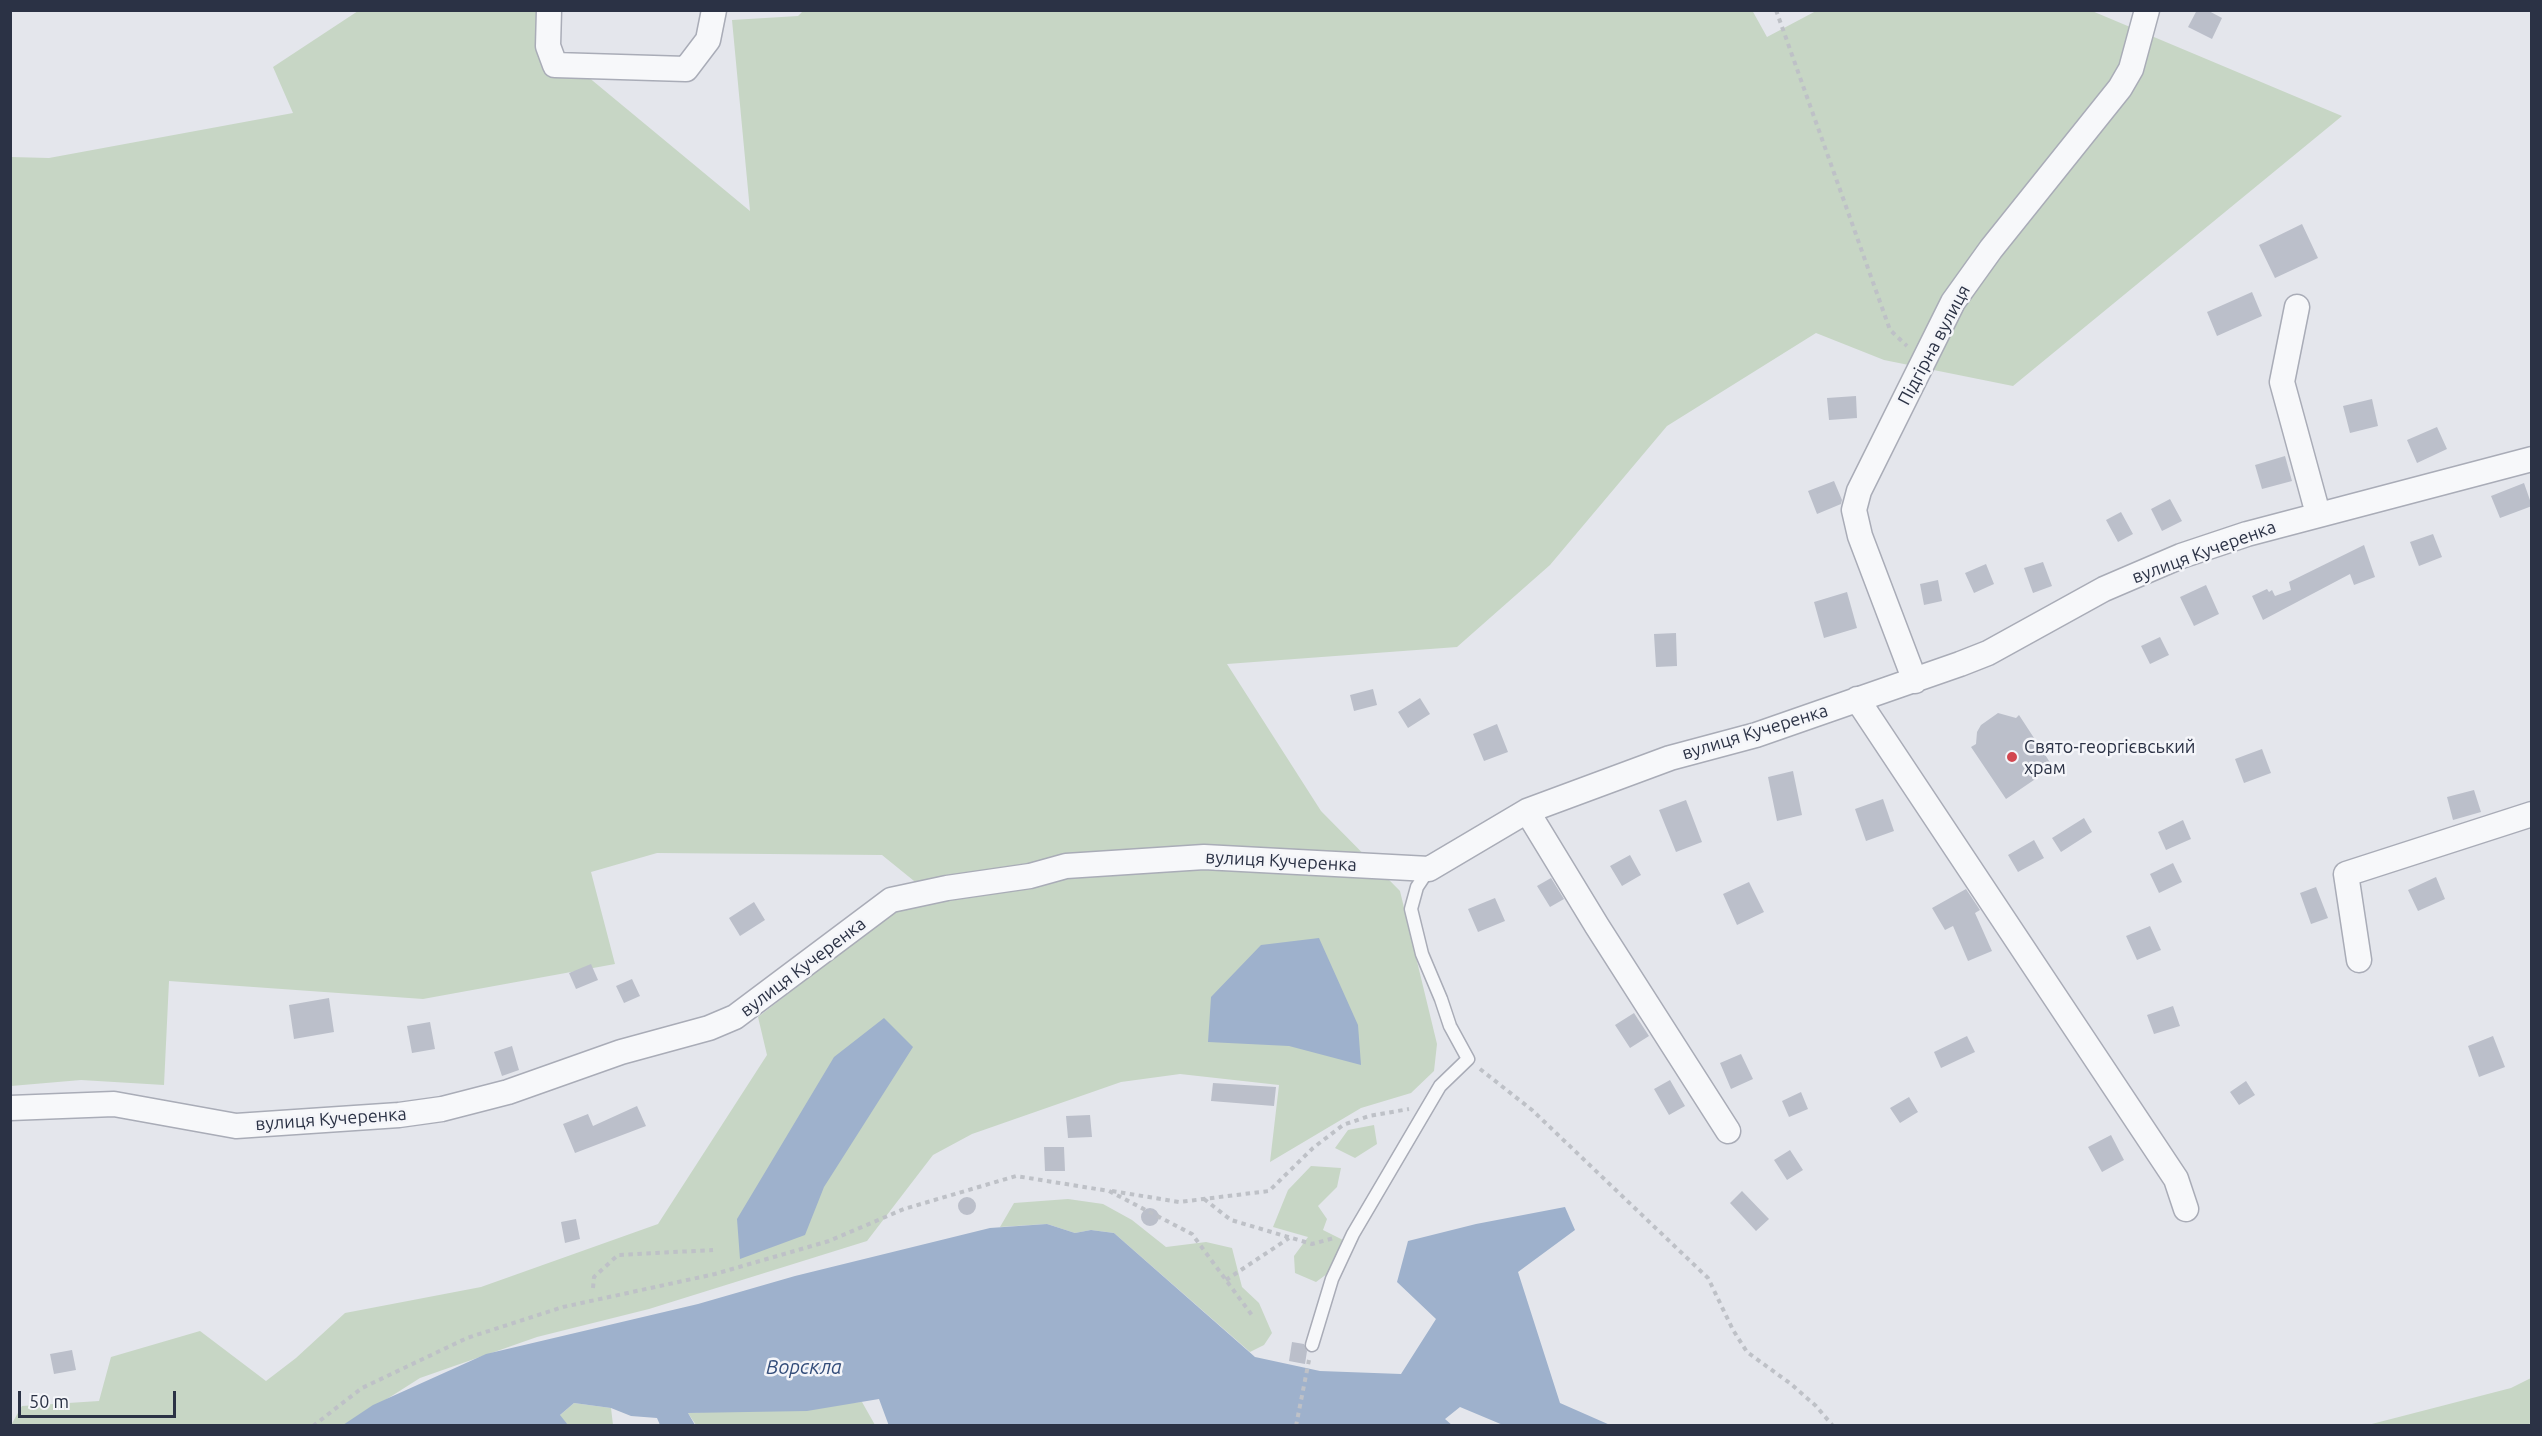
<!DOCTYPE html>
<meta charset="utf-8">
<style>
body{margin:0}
#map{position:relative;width:2542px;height:1436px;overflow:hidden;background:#e4e6ec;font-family:Ubuntu,sans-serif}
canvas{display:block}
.frame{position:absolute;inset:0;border:12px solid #2b3245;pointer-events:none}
.scale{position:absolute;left:18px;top:1391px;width:158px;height:27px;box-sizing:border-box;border:3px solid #2b3245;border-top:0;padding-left:8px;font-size:18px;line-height:21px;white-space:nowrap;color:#2b3245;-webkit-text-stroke:4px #f4f5f9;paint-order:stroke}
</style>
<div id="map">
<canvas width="2542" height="1436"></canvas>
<div class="frame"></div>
<div class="scale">50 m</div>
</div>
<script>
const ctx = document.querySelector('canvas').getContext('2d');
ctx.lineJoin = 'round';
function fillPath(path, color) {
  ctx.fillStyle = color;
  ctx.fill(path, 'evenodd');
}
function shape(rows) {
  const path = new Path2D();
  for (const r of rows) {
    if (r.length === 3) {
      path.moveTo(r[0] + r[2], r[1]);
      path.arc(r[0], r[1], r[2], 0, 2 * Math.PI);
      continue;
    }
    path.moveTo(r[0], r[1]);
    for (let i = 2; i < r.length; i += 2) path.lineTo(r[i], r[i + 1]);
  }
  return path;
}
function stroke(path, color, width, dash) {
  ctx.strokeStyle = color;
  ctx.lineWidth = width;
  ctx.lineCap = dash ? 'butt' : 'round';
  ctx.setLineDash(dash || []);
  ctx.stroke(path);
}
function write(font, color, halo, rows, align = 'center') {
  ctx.font = font + ' Ubuntu,sans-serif';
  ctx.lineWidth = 5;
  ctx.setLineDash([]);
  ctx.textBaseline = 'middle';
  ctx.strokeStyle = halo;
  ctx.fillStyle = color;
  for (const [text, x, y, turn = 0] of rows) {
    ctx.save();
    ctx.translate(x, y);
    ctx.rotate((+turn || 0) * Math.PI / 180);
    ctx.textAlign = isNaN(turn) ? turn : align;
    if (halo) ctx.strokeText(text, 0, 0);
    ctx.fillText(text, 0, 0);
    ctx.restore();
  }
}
const green = shape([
 [1752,10,1767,37,1816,11,2092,11,2342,116,2013,386,1884,360,1816,333,1667,426,1550,565,1457,647,1227,664,1321,811,1400,891,1437,1044,1434,1071,1411,1093,1361,1108,1270,1162,1279,1085,1180,1074,1121,1082,972,1134,933,1155,867,1241,649,1309,537,1337,420,1378,346,1425,11,1425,22,1406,99,1401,111,1357,200,1331,266,1381,296,1358,345,1313,481,1287,658,1224,767,1055,758,1017,865,934,919,885,882,855,657,853,591,872,615,964,423,999,169,981,164,1085,81,1080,11,1086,11,157,49,158,293,113,273,67,358,11,557,11,558,52,750,211,732,20,798,16,803,11],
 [1374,1125,1377,1144,1355,1158,1335,1148,1348,1130],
 [1311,1166,1341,1168,1337,1187,1318,1206,1327,1219,1323,1230,1345,1241,1339,1265,1316,1282,1295,1273,1294,1256,1308,1237,1273,1227,1288,1190],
 [1068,1199,1103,1204,1132,1220,1166,1247,1206,1242,1232,1248,1242,1287,1259,1303,1272,1333,1264,1345,1250,1352,1114,1233,1091,1230,1075,1233,1047,1224,1000,1227,1014,1203],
 [2531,1378,2531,1423,2527,1425,2364,1426,2511,1388],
 [862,1402,875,1425,696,1425,688,1413],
 [574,1403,611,1408,613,1425,568,1425,559,1416]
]);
const water = shape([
 [1319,938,1358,1025,1361,1065,1289,1046,1208,1042,1211,997,1261,945],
 [884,1018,913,1047,824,1187,805,1235,740,1259,737,1219,834,1057],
 [1565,1207,1575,1230,1518,1272,1560,1403,1610,1425,1503,1425,1460,1407,1445,1419,1453,1426,889,1426,879,1399,807,1411,688,1413,695,1425,660,1425,657,1418,631,1416,611,1408,574,1403,560,1415,568,1425,343,1425,373,1405,486,1354,698,1304,795,1276,990,1228,1047,1224,1075,1233,1091,1230,1114,1233,1255,1357,1320,1371,1401,1374,1436,1319,1397,1282,1408,1241,1476,1224]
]);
const building = shape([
 [2197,10,2207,10,2222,18,2212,39,2188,27],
 [2302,224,2318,258,2275,278,2259,245],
 [2252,292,2262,316,2217,336,2207,312],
 [1856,396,1857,418,1829,420,1827,398],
 [2372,399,2378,426,2350,433,2343,406],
 [2437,427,2447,449,2417,463,2407,440],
 [2285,456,2292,481,2262,489,2255,465],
 [1834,481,1842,500,1841,504,1817,514,1808,491],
 [2524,483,2532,506,2500,518,2491,496],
 [2170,499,2182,521,2162,531,2151,509],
 [2121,512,2133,534,2118,542,2106,520],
 [2433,534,2442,557,2419,566,2410,542],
 [2364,545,2375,577,2354,585,2350,574,2263,620,2252,596,2267,589,2269,592,2272,590,2275,596,2291,590,2289,582],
 [2043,562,2052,586,2033,593,2024,568],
 [1986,564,1994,584,1974,593,1965,573],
 [1938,580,1942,601,1924,605,1920,584],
 [2206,585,2219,614,2194,626,2180,597],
 [1847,592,1857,628,1824,638,1814,602],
 [1676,633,1677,666,1656,667,1654,634],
 [2160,637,2169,655,2150,664,2141,646],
 [1373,689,1377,705,1354,711,1350,695],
 [1420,698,1430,714,1408,728,1398,712],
 [1998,713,2016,718,2019,715,2053,767,2006,799,1971,747,1976,744,1977,732,1981,725],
 [1497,724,1508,752,1484,761,1473,734],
 [2262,749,2271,773,2244,783,2235,759],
 [1793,771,1802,815,1777,821,1768,777],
 [2474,790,2481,812,2453,820,2447,797],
 [1883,799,1894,831,1866,841,1855,809],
 [1686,800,1702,842,1676,852,1659,810],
 [2084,818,2092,832,2061,852,2052,838],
 [2183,820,2191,839,2166,850,2158,832],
 [2034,840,2044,858,2018,872,2008,855],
 [1630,855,1641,875,1622,886,1610,866],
 [2173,863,2182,882,2159,893,2150,874],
 [2436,877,2445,899,2418,911,2408,890],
 [1551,878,1564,899,1550,907,1537,886],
 [1749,882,1764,912,1737,925,1723,894],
 [2316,887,2328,918,2311,924,2300,893],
 [1966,889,1980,910,1975,913,1992,951,1968,961,1953,926,1945,930,1932,908],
 [1495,898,1505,921,1478,932,1468,909],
 [754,902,765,920,740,936,729,918],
 [2150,926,2161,950,2137,960,2126,936],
 [591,964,598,980,576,989,569,973],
 [632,979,640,996,624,1003,616,986],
 [329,998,334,1032,294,1039,289,1005],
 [2173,1006,2180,1026,2154,1034,2147,1015],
 [1634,1013,1649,1036,1630,1048,1615,1025],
 [430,1022,435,1049,412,1053,407,1026],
 [1967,1036,1975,1052,1941,1068,1934,1052],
 [2493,1036,2505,1067,2479,1077,2468,1046],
 [512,1046,519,1070,502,1076,494,1052],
 [1741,1054,1753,1079,1731,1089,1720,1063],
 [1670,1080,1685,1106,1669,1115,1654,1089],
 [2246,1081,2255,1095,2239,1105,2230,1092],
 [1213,1083,1276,1087,1274,1106,1211,1101],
 [1801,1092,1808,1109,1789,1117,1782,1101],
 [1909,1097,1918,1112,1900,1123,1890,1108],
 [637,1106,646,1126,575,1153,563,1124,588,1114,593,1126],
 [1090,1115,1092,1137,1068,1138,1066,1116],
 [2111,1135,2124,1160,2102,1172,2088,1147],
 [1044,1147,1064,1147,1065,1171,1045,1171],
 [1790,1150,1803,1170,1787,1180,1774,1160],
 [1742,1191,1769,1219,1756,1231,1730,1203],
 [967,1206,9],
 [1150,1217,9],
 [576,1219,580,1239,565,1243,561,1222],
 [1292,1342,1304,1344,1307,1351,1305,1364,1289,1361],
 [72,1350,76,1370,54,1374,50,1354]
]);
const path = shape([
 [1776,10,1890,330,1907,346],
 [1480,1069,1532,1110,1708,1278,1733,1330,1747,1352,1791,1384,1816,1406,1833,1426],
 [1112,1191,1179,1202,1269,1191,1313,1148,1343,1125,1369,1116,1409,1109],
 [1204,1199,1231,1220,1312,1244,1334,1238],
 [1226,1280,1289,1238],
 [593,1288,594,1277,618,1255,713,1250],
 [313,1426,362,1388,467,1338,563,1307,715,1274,829,1241,904,1209,1016,1176,1109,1191,1192,1234,1254,1318],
 [1296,1426,1309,1360]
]);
const service = shape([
 [1312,1345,1332,1279,1353,1234,1440,1086,1468,1059,1450,1026,1441,999,1422,954,1411,909,1417,887,1429,869]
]);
const minor = shape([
 [549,10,548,46,555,65,686,69,708,40,714,10],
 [2297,307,2282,382,2318,514],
 [1915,681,1860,536,1854,510,1859,491,1953,302,1991,249,2120,88,2131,69,2147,10],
 [1857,699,2176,1179,2186,1209],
 [1527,811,1597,926,1728,1131],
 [2359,960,2346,874,2532,814],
 [10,1108,114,1104,236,1126,399,1115,442,1109,508,1092,621,1052,709,1028,735,1017,891,900,947,888,1030,876,1066,866,1204,857,1429,869,1527,811,1670,758,1756,735,1960,664,1988,653,2104,589,2181,556,2247,534,2532,459]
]);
const markers = [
 [2012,757,6,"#d24750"]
];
const streetNames = [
 ["Підгірна вулиця",1934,345,-62],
 ["вулиця Кучеренка",2204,552,-20],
 ["вулиця Кучеренка",1755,732,-17],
 ["вулиця Кучеренка",1281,861,3],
 ["вулиця Кучеренка",803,967,-37],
 ["вулиця Кучеренка",331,1119,-4]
];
const poiNames = [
 ["Свято-георгієвський",2024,747],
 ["храм",2024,768]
];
const waterNames = [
 ["Ворскла",804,1367]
];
fillPath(green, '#c7d6c5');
fillPath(water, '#9eb1cc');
fillPath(building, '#bbbfca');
stroke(service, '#a9acb7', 15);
stroke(minor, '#a9acb7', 27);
stroke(path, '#bec1c7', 4, [4.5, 4.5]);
stroke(service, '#f7f8fa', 12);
stroke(minor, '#f7f8fa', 24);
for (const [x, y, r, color] of markers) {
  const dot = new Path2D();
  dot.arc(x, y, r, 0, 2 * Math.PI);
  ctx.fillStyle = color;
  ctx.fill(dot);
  stroke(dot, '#f4f5f9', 2);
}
write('18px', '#2b3245', '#f4f5f9', streetNames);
write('18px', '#2b3245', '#f4f5f9', poiNames, 'left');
write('italic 20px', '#334d7a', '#f4f5f9', waterNames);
</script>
